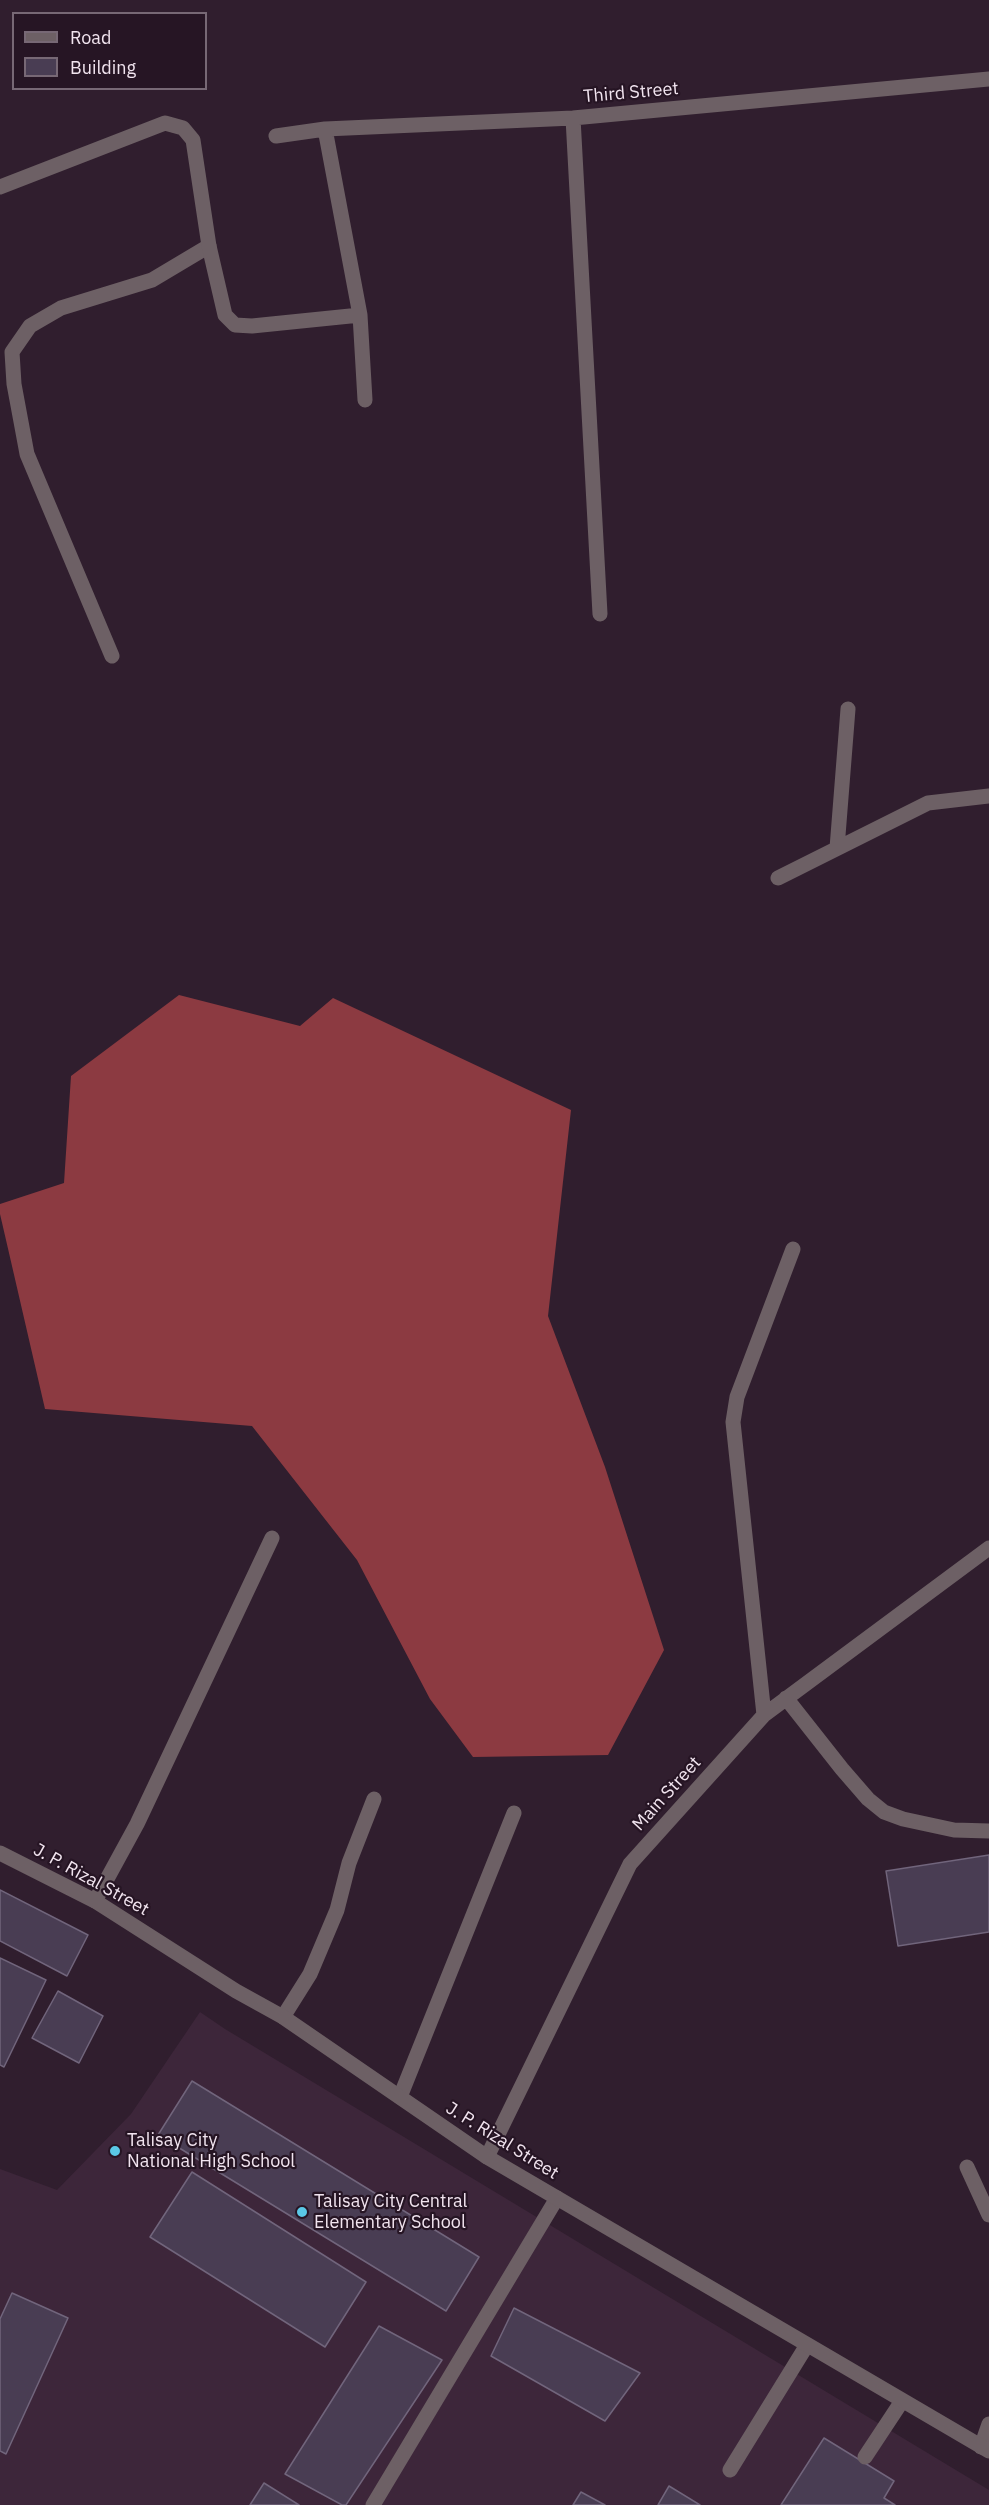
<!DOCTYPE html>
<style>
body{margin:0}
#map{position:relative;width:989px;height:2505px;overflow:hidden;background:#301e2e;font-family:"IBM Plex Sans",sans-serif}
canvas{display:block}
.legend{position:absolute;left:12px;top:12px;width:195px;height:78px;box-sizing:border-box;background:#261524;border:2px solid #776875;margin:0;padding:8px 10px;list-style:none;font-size:18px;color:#f1e4ef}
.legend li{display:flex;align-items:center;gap:12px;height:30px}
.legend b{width:30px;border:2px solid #776875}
</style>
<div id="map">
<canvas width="989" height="2505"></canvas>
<ul class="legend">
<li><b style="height:8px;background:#6d6065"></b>Road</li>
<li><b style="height:16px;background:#493d53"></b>Building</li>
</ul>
</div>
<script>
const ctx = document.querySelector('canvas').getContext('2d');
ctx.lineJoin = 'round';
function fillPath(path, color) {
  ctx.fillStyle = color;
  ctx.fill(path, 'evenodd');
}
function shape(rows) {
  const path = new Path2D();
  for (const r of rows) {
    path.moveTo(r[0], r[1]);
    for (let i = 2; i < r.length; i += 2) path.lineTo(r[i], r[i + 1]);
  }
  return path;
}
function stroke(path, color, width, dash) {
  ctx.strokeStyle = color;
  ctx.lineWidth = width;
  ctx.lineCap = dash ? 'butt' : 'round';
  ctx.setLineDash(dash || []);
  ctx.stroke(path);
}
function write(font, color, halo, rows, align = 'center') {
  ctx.font = font + ' "IBM Plex Sans",sans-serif';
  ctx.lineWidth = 4.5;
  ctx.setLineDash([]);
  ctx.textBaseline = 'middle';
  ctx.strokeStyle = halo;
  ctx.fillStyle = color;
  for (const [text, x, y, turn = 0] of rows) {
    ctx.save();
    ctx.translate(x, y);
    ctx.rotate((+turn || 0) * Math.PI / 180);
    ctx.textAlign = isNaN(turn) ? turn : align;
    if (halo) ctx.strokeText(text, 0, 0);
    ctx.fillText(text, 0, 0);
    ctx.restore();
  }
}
const built = shape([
 [200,2012,225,2029,989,2490,989,2505,0,2505,0,2169,57,2190,131,2114]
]);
const forest = shape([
 [179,995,300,1026,333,998,571,1110,548,1316,605,1467,664,1650,608,1755,473,1757,430,1699,357,1560,252,1426,45,1409,0,1214,0,1204,64,1183,71,1076]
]);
const building = shape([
 [989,1855,989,1932,898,1946,886,1871,989,1855],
 [0,1890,88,1935,67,1976,0,1941,0,1890],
 [0,1958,46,1980,4,2067,0,2065,0,1958],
 [58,1991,103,2016,79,2063,32,2038,58,1991],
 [192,2081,479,2257,446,2311,158,2135,192,2081],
 [192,2172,366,2282,325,2347,150,2237,192,2172],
 [12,2293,68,2318,6,2454,0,2451,0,2319,12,2293],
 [514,2308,640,2373,605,2421,491,2356,514,2308],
 [379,2326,442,2360,346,2505,342,2505,285,2474,379,2326],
 [824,2438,894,2481,884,2498,895,2505,781,2505,824,2438],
 [264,2483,299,2505,250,2505,264,2483],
 [669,2486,700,2505,658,2505,669,2486],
 [581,2492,605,2505,573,2505,581,2492]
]);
const service = shape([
 [112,656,27,454,14,384,12,352,30,326,61,308,152,280,209,246],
 [837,848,848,709],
 [778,878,928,803,989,796],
 [95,1901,137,1824,272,1538],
 [400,2097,514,1813],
 [967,2167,989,2215],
 [981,2447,989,2424],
 [865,2457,902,2401],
 [730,2470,807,2345],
 [373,2505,557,2198]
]);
const minor = shape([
 [573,118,600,614],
 [325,129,360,315,365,400],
 [276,136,325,129,573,118,989,79],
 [0,187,165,123,183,128,193,140,209,246,225,315,235,325,252,326,360,315],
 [786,1698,842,1769,868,1799,884,1812,903,1819,954,1830,989,1831],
 [764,1715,733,1422,737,1397,793,1249],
 [283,2017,310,1974,337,1910,349,1863,374,1799],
 [487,2157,630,1864,764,1715,989,1548]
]);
const tertiary = shape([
 [0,1853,95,1901,236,1991,283,2017,487,2157,989,2451]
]);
const markers = [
 [115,2151,6,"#5ac8e6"],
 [302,2212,6,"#5ac8e6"]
];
const streetNames = [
 ["Third Street",631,93,-5],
 ["Main Street",667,1794,-48],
 ["J. P. Rizal Street",91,1880,29],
 ["J. P. Rizal Street",502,2141,32]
];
const poiNames = [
 ["Talisay City",127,2141],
 ["National High School",127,2162],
 ["Talisay City Central",314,2202],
 ["Elementary School",314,2223]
];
fillPath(built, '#3d263a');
fillPath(forest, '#8c3a41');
fillPath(building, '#493d53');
stroke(building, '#71657c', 1.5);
stroke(service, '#6d6065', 15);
stroke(minor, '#6d6065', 15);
stroke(tertiary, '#6d6065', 15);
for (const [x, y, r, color] of markers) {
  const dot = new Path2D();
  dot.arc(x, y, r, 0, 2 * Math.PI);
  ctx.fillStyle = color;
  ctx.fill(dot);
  stroke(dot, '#261524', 2);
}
write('18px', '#f1e4ef', '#261524', streetNames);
write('18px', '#f1e4ef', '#261524', poiNames, 'left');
</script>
